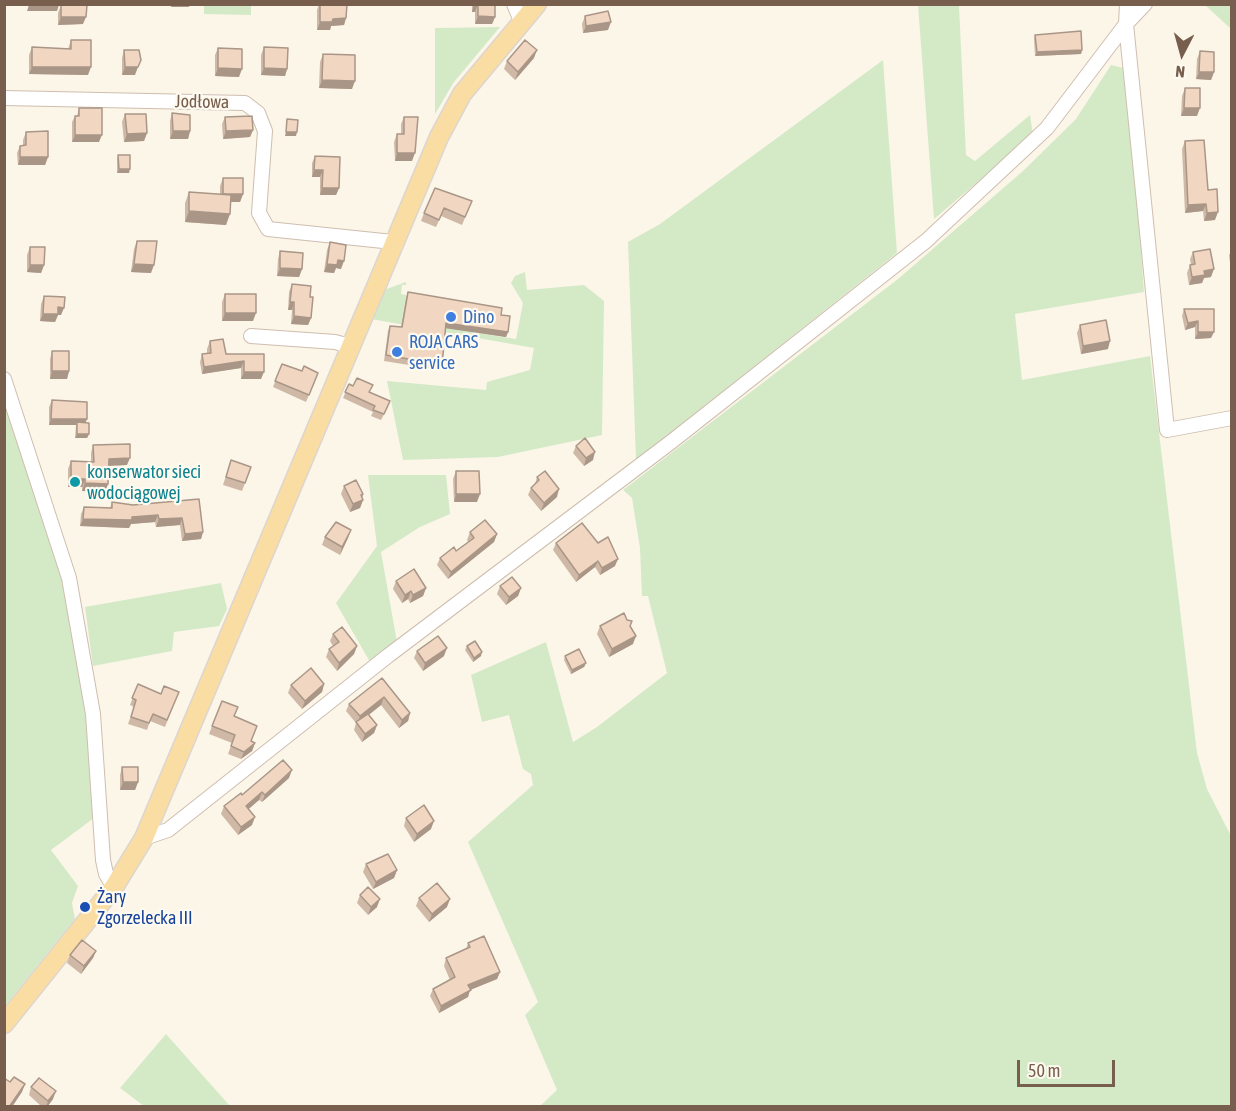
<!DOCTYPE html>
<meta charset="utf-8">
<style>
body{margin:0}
#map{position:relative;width:1236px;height:1111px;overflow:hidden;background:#fcf6e9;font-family:"Asap Condensed",sans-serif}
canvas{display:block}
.frame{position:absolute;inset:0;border:6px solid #775e4d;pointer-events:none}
.north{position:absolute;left:1152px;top:24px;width:60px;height:60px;-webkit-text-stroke:4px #fffaf0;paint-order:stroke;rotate:186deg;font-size:16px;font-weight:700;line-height:24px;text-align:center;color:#775e4d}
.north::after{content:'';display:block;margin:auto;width:21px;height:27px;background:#775e4d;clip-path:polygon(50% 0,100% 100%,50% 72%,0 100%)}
.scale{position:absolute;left:1017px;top:1060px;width:98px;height:27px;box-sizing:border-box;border:3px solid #775e4d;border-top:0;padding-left:8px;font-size:18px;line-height:21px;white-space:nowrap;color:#775e4d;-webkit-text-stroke:4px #fffaf0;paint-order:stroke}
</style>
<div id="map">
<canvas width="1236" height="1111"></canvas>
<div class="frame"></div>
<div class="north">N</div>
<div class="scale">50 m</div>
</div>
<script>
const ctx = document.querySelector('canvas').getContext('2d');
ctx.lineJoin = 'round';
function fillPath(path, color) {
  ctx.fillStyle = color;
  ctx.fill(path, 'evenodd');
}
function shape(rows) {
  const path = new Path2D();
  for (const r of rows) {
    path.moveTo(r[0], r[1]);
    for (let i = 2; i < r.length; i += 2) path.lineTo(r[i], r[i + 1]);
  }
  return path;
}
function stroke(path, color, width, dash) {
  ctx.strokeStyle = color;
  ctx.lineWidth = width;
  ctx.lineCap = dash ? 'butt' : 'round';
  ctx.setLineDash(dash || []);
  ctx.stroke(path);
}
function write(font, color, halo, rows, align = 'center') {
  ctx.font = font + ' "Asap Condensed",sans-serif';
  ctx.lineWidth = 4.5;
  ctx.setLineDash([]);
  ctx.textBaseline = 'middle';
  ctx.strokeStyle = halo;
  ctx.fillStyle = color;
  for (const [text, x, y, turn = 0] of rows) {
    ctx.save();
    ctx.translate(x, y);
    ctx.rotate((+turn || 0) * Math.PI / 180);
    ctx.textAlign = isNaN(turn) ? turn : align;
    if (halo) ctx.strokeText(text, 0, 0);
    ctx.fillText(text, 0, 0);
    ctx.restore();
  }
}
const green = shape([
 [204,5,251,5,251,15,204,14],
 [918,5,959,5,966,155,975,161,1030,115,1033,135,934,219],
 [1205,5,1231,5,1231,29],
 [500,27,454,82,435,114,435,28],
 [883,60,897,253,636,460,628,242,660,224],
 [1111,65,1128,69,1144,292,1015,314,1022,380,1150,356,1197,753,1207,789,1231,836,1231,1106,540,1106,557,1090,525,1015,538,1002,468,842,533,785,531,774,523,769,509,715,482,722,471,675,546,642,573,742,597,727,667,673,648,596,642,596,640,548,632,498,623,490,898,279,1023,171,1076,119],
 [525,272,527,290,584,285,604,301,602,435,498,457,403,460,387,381,486,390,487,382,530,370,534,348,371,319,384,290,406,282,406,285,402,285,401,294,406,295,402,321,516,339,523,303,511,283,515,276],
 [4,376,56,533,81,659,94,818,51,850,78,886,72,903,75,919,5,1006],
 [368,475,446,475,450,514,420,527,381,552,397,642,370,662,336,603,377,546],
 [221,583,227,609,219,626,174,632,172,651,93,666,85,607],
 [166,1034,230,1106,144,1106,120,1088]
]);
const minor = shape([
 [514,4,521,21],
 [1127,4,1126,24,1167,430,1232,418],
 [4,98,245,103,258,113,265,131,259,213,268,229,393,242],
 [251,336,335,342,350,346],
 [4,379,69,578,93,714,103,860,106,874,114,887],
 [144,838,168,830,389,655,671,442,926,241,1047,128,1126,24,1145,4]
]);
const major = shape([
 [4,1024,114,887,144,838,439,137,462,94,537,4]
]);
const wall = shape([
 [319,4,347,4,346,18,344,25,331,26,330,30,317,30,317,10],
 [472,4,495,4,495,17,492,24,475,24,475,12,472,12],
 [61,5,83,24,58,25,58,13],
 [585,16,608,30,583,33,582,24],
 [1035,35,1082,50,1081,54,1035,56,1034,39],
 [71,40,88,75,29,74,29,55,32,47,68,49],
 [264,47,287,69,285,76,261,75,261,55],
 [218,48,239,77,215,76,215,55],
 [124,50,135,75,122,75,122,58],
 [1200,51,1214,72,1211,80,1196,79,1197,59],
 [323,54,352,89,319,88,320,62],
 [534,58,515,80,504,69,507,61],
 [1185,88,1197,116,1181,116,1182,96],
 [79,108,99,142,72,142,72,122,75,116,77,116],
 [172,113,190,131,188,139,170,139,170,121],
 [125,114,147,133,144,141,124,142,122,122],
 [225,117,253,130,250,137,223,139,222,124],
 [404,117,412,161,395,161,394,142,397,134,401,134,401,124],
 [26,132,48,157,45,165,18,165,17,153,20,146,23,145,23,140],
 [1185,141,1208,190,1215,220,1204,221,1203,211,1185,213,1182,149],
 [118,155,129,173,117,173,117,159],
 [315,156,339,188,336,195,320,195,320,177,312,177,312,163],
 [223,178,243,194,240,202,231,202,226,225,185,222,185,203,189,192,220,194,220,186],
 [472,201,462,225,441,216,436,227,421,221,424,213],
 [137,241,151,273,131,272,134,249],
 [330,242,341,269,336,268,334,273,324,272,327,250],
 [30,247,44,265,41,273,27,272,27,255],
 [280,251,302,269,299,277,277,276,278,259],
 [1231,251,1232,251,1231,272,1229,255],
 [1193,252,1211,277,1204,278,1202,283,1189,285,1187,273,1190,265,1191,265,1190,259],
 [292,284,310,297,311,318,308,325,291,324,292,310,288,310,289,292],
 [408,292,501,315,508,332,506,337,446,328,442,365,440,370,384,361,388,331,390,326,401,327,406,297],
 [225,294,253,321,222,321,222,302],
 [44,296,61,315,58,315,55,322,40,321,41,304],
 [1184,309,1214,309,1211,338,1195,339,1195,327,1185,330,1182,316],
 [1080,325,1108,349,1081,354,1077,333],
 [210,341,226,354,264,354,261,379,241,379,241,368,202,374,200,362,202,354,207,354,207,349],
 [52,351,69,371,67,379,50,379,50,359],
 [282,364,302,371,318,373,306,402,273,387],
 [349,384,370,392,388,407,381,420,371,416,373,412,343,398],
 [52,400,87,419,85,423,89,434,87,438,75,438,76,425,49,425,49,407],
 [93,445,127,465,108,466,108,484,105,492,82,491,82,487,68,487,68,469,71,461,91,461,91,453],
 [576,446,593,460,584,466,573,453],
 [231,460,251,467,242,491,223,485],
 [456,471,477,502,454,502,453,479],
 [537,477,557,497,541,511,528,495,531,488,535,484],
 [344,486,363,494,362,498,363,500,360,508,350,512,341,494],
 [199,499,203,532,201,539,182,541,180,525,156,527,155,522,131,524,129,528,80,526,81,514,84,507,110,508,112,502,133,505],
 [470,532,497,534,494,542,448,579,437,565,440,558,456,551,468,542,467,540],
 [325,537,348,538,340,555,322,545],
 [556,543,598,543,615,566,600,575,595,567,576,582,553,550],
 [396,581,426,588,423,596,410,603,408,599,402,603,393,589],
 [500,586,521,588,518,596,506,605,497,594],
 [600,626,630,626,633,644,609,657,597,634],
 [333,634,357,646,354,654,337,671,326,657,329,649,333,646,330,641],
 [467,646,481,656,473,662,465,650],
 [417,651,444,656,423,671,414,658],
 [565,656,586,663,584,667,571,674,564,660],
 [382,678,410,713,408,721,399,728,381,705,369,715,377,725,374,733,362,742,354,730,356,723,346,711,349,704],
 [138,684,161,694,176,699,165,727,150,721,147,730,128,724,134,707,130,705],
 [324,684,322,692,302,709,288,693,291,685],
 [222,701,251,741,255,743,252,751,241,759,228,754,232,743,209,734],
 [122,767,138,782,135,790,120,790,120,775],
 [289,778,262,802,259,800,248,809,252,825,238,835,221,814,224,806,242,795],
 [406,818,431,829,414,842,404,826],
 [366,864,397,870,394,878,373,889,363,872],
 [360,895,377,907,368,915,357,903],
 [419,898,447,907,429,922,416,906],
 [468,943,500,972,497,979,470,990,468,997,439,1013,430,996,433,989,450,980,444,966,446,958,466,949],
 [96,951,93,958,81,974,67,963,70,955],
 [31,1087,53,1099,47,1107,42,1107,29,1095]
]);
const shadedWall = shape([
 [172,4,190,4,189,7,171,7],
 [474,4,478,4,475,12,472,12],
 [29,5,59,5,57,11,27,11],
 [478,16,495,17,492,24,475,24],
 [61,17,86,17,83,24,58,25],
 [346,18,344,25,331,26,330,30,317,30,320,22,333,19],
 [611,22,608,30,583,33,586,26],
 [537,50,534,58,515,80,518,72],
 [1082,50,1081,54,1035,56,1037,52],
 [32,67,91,67,88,75,29,74],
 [125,67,138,67,135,75,122,75],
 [218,68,242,69,239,77,215,76],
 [264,68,287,69,285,76,261,75],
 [1199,72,1214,72,1211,80,1196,79],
 [322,80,355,81,352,89,319,88],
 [1184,108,1200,108,1197,116,1181,116],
 [253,130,250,137,223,139,226,131],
 [173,131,190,131,188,139,170,139],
 [286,132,297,132,296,136,285,136],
 [147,133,144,141,124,142,127,134],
 [75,135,102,135,99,142,72,142],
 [397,153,415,153,412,161,395,161],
 [20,157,48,157,45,165,18,165],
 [119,169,130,169,129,173,117,173],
 [314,170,323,170,320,177,312,177],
 [322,188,339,188,336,195,320,195],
 [223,194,243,194,240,202,220,202],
 [1206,204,1203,211,1185,213,1188,205],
 [189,211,230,214,226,225,185,222],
 [1218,212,1215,220,1204,221,1207,213],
 [338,260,344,261,341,269,336,268,334,273,324,272,327,264],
 [134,264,154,265,151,273,131,272],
 [30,265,44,265,41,273,27,272],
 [280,268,302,269,299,277,277,276],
 [1214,269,1211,277,1204,278,1202,283,1189,285,1192,277,1204,271],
 [290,302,294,302,292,310,288,310],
 [58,307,64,308,61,315,58,315,55,322,40,321,43,314],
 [225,313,256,313,253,321,222,321],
 [294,316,311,318,308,325,291,324],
 [1198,321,1195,327,1185,330,1188,323],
 [446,323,508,332,506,337,444,328],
 [1198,332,1214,332,1211,338,1195,339],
 [1110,341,1108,349,1081,354,1083,346],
 [244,361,241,368,202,374,204,367],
 [52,371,69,371,67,379,50,379],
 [244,372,264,372,261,379,241,379],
 [51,419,87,419,84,426,77,422,76,425,49,425],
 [77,434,89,434,87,438,75,438],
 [595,452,593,460,584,466,586,458],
 [130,458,127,465,106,466,109,459],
 [71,479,85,479,82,487,68,487],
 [85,483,108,484,105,492,82,491],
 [559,489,557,497,541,511,544,503],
 [363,494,361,501,363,500,360,508,350,512,353,504,361,495],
 [456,494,480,494,477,502,454,502],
 [158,515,155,522,131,524,129,528,80,526,83,519],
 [182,518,180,525,156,527,159,519],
 [351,530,348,538,340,555,342,547],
 [203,532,201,539,182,541,185,534],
 [497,534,494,542,448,579,451,572],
 [618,559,615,566,600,575,602,568],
 [598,561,595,567,576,582,579,575],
 [426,588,423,596,410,603,413,595],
 [521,588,518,596,506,605,509,597],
 [411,591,408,599,402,603,405,595],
 [636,636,633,644,609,657,612,649],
 [357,646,354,654,337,671,339,663],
 [447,648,444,656,423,671,425,663],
 [482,652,481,656,473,662,474,658],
 [586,663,584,667,571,674,572,670],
 [324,684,322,692,302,709,305,701],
 [384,697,381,705,357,724,360,716],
 [410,713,408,721,399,728,402,720],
 [377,725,374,733,362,742,365,734],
 [255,743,252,751,241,759,244,752],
 [292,770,289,778,262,802,265,795],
 [123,782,138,782,135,790,120,790],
 [262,792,259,800,243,814,246,806],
 [255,817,252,825,238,835,241,827],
 [434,821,431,829,414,842,417,834],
 [397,870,394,878,373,889,376,882],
 [380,899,377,907,368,915,371,907],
 [450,899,447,907,429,922,432,914],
 [96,951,93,958,81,974,84,966],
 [500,972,497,979,470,990,468,997,439,1013,441,1006,468,985],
 [25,1084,22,1092,12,1107,9,1107],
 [56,1091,53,1099,47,1107,46,1107,48,1101]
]);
const building = shape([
 [29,4,59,4,59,5,29,5,29,4],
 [320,4,347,4,346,18,333,19,332,22,320,22,320,4],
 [478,4,495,4,495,17,478,16,478,4],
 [61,5,87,5,86,17,61,17,61,5],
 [608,11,611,22,586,26,585,16,608,11],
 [1081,31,1082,50,1037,52,1035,35,1081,31],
 [71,40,91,40,91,67,32,67,32,47,71,49,71,40],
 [525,40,537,50,518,72,507,61,525,40],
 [264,47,288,48,287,69,264,68,264,47],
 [218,48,242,49,242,69,218,68,218,48],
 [124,50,139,50,141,60,138,67,125,67,124,50],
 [1200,51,1214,52,1214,72,1199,72,1200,51],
 [323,54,355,55,355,81,322,80,323,54],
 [1185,88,1200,88,1200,108,1184,108,1185,88],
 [79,108,102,108,102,135,75,135,75,116,79,116,79,108],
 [172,113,190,115,190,131,173,131,172,113],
 [125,114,146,114,147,133,127,134,125,114],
 [252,116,253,130,226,131,225,117,252,116],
 [404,117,418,117,415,153,397,153,397,134,404,134,404,117],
 [287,119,298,120,297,132,286,132,287,119],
 [48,131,48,157,20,157,20,146,26,145,26,132,48,131],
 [1204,140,1208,190,1217,189,1218,212,1207,213,1206,204,1188,205,1185,141,1204,140],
 [118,155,130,155,130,169,119,169,118,155],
 [315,156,340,157,339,188,322,188,323,170,314,170,315,156],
 [223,178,243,178,243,194,223,194,223,178],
 [435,188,472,201,465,217,444,208,439,220,424,213,435,188],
 [189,192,231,195,230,214,189,211,189,192],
 [137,241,157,241,154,265,134,264,137,241],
 [330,242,346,245,344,261,338,260,337,265,327,264,330,242],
 [30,247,45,247,44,265,30,265,30,247],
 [1210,249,1214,269,1204,271,1205,275,1192,277,1190,265,1195,264,1193,252,1210,249],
 [280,251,303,253,302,269,280,268,280,251],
 [292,284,311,286,310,297,313,297,311,318,294,316,294,302,290,302,292,284],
 [408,292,502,308,501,315,510,316,508,332,446,323,442,365,386,355,390,326,402,327,408,292],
 [225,294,256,294,256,313,225,313,225,294],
 [44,296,65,297,64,308,58,307,58,314,43,314,44,296],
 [1184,309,1214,309,1214,332,1198,332,1198,321,1188,323,1184,309],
 [1106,320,1110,341,1083,346,1080,325,1106,320],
 [223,339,226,354,264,354,264,372,244,372,244,361,204,367,202,354,211,353,210,341,223,339],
 [52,351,69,351,69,371,52,371,52,351],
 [282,364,302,371,304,366,318,373,309,395,275,381,282,364],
 [357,378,373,385,369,392,390,401,384,414,373,410,375,406,345,392,349,384,353,386,357,378],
 [52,400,87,402,87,419,51,419,52,400],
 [77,422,89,423,89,434,77,434,77,422],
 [585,438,595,452,586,458,576,446,585,438],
 [130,444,130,458,109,459,108,484,85,483,85,479,71,479,71,461,94,462,93,445,130,444],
 [231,460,251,467,245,483,226,477,231,460],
 [456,471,479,471,480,494,456,494,456,471],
 [545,471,559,489,544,503,531,488,539,480,537,477,545,471],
 [356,480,363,494,361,495,363,500,353,504,344,486,356,480],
 [199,499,203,532,185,534,182,518,159,519,158,515,132,517,132,520,83,519,84,507,112,508,112,502,133,505,199,499],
 [485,520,497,534,451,572,440,558,454,547,456,551,474,538,470,532,485,520],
 [336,522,351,530,342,547,325,537,336,522],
 [582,523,598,543,608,537,618,559,602,568,598,561,579,575,556,543,582,523],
 [414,569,426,588,413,595,411,591,405,595,396,581,414,569],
 [512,577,521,588,509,597,500,586,512,577],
 [624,613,627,620,632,621,630,626,636,636,612,649,600,626,624,613],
 [342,627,357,646,339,663,329,649,339,642,333,634,342,627],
 [438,636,447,648,425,663,417,651,438,636],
 [475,641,482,652,474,658,467,646,475,641],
 [579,649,586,663,572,670,565,656,579,649],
 [311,668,324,684,305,701,291,685,311,668],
 [382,678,410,713,402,720,384,697,360,716,349,704,382,678],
 [138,684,161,694,164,686,179,692,167,720,153,714,149,723,131,717,136,700,132,698,138,684],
 [222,701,238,707,234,716,257,726,251,741,255,743,244,752,231,746,235,735,212,726,222,701],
 [368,714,377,725,365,734,356,722,368,714],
 [283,760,292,770,265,795,262,792,246,806,255,817,241,827,224,806,241,793,242,795,283,760],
 [122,767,138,767,138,782,123,782,122,767],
 [424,805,434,821,417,834,406,818,424,805],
 [388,854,397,870,376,882,366,864,388,854],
 [437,883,450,899,432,914,419,898,437,883],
 [368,887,380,899,371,907,360,895,368,887],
 [484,936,500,972,468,985,471,990,441,1006,433,989,455,977,446,958,470,947,468,943,484,936],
 [82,940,96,951,84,966,70,955,82,940],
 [14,1077,25,1084,9,1107,4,1107,4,1078,10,1082,14,1077],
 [39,1078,56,1091,48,1101,31,1087,39,1078]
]);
const markers = [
 [451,317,6,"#3f7fe0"],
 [397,352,6,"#3f7fe0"],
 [75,482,6,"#0f9aa8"],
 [85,907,6,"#1a4fb4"]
];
const streetNames = [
 ["Jodłowa",202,102,1]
];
const shopNames = [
 ["Dino",463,317],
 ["ROJA CARS",409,342],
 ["service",409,363]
];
const cultureNames = [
 ["konserwator sieci",87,472],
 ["wodociągowej",87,493]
];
const transitNames = [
 ["Żary",97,897],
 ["Zgorzelecka III",97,918]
];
fillPath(green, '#d4eac7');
stroke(minor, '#cebeaf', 16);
stroke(major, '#dcd5d1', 21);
stroke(minor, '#fff', 14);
stroke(major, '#f9dda3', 18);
fillPath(wall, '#cfb9a6');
fillPath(shadedWall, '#a99687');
fillPath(building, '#f1d7c1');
stroke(building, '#a99687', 1.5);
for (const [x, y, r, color] of markers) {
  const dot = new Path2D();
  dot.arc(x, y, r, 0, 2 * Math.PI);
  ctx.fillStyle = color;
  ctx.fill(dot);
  stroke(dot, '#fffaf0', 2);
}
write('18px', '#775e4d', '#fffaf0', streetNames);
write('18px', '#366cbe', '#fffaf0', shopNames, 'left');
write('18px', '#0d838f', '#fffaf0', cultureNames, 'left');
write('18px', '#164399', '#fffaf0', transitNames, 'left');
</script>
